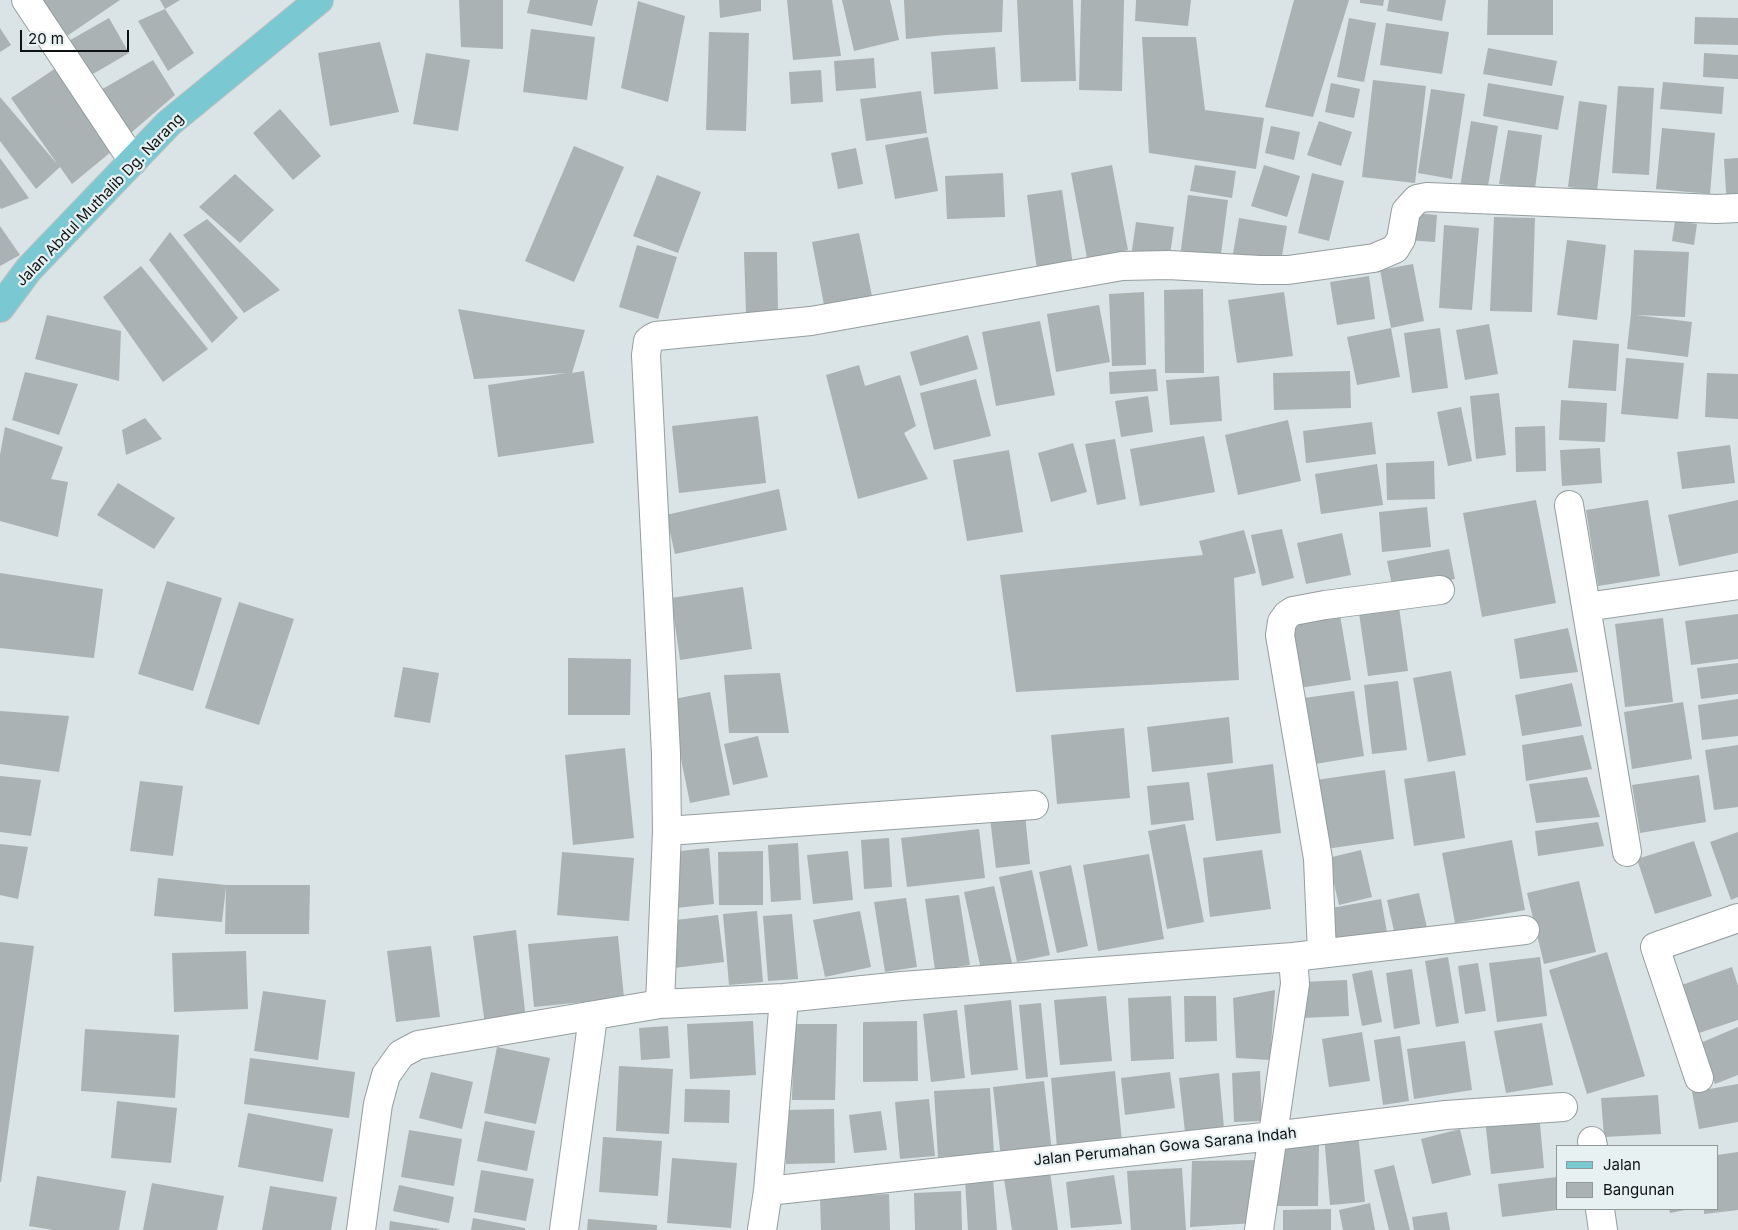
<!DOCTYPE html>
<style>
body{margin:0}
#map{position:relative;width:1738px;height:1230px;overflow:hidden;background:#dae3e5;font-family:Inter,sans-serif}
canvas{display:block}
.legend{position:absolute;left:1556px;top:1145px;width:162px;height:65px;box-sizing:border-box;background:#e7f1f2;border:1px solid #919898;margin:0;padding:6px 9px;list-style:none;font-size:15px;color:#0f1212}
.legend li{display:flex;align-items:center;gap:10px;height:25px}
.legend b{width:25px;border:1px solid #919898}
.scale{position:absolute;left:20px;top:30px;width:109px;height:22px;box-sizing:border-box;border:2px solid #0f1212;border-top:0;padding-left:6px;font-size:15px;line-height:18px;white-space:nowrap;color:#0f1212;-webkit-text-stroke:4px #e7f1f2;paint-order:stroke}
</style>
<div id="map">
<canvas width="1738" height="1230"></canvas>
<ul class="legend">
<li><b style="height:6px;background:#7ac9d2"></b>Jalan</li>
<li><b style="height:14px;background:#aab2b4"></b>Bangunan</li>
</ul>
<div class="scale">20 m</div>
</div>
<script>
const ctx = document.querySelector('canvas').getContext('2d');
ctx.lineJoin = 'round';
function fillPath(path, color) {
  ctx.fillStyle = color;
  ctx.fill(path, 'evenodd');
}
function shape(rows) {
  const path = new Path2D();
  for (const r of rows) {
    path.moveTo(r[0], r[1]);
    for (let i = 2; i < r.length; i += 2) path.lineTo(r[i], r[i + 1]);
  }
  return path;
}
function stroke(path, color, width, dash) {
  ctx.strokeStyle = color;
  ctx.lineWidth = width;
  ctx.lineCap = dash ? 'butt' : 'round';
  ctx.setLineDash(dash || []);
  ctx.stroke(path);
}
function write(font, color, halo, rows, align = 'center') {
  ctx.font = font + ' Inter,sans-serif';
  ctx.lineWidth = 4.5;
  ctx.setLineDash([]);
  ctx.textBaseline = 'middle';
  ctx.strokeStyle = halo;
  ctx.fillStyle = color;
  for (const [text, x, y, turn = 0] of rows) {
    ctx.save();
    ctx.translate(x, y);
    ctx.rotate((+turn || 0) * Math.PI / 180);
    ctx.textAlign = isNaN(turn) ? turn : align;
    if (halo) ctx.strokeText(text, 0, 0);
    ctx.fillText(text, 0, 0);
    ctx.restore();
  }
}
const building = shape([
 [39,0,120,0,64,38],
 [160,0,180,0,165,9],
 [459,0,503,0,503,49,461,47],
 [530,0,598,0,592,26,527,13],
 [719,0,761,0,761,11,720,18],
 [787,0,832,0,841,56,793,60],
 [842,0,890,0,899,40,854,51],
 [904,0,1003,0,1002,32,945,35,906,39],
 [1017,0,1073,0,1076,81,1021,82],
 [1081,0,1124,0,1122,91,1079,90],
 [1136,0,1191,0,1188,26,1135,21],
 [1294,0,1349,0,1313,117,1265,107],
 [1360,0,1384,0,1383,6,1360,3],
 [1389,0,1446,0,1442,21,1387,11],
 [1488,0,1553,0,1553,35,1487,35],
 [638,1,685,16,668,102,621,88],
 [165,9,194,53,168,71,138,21],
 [1695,17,1738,18,1738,45,1694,44],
 [109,18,129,53,86,78,65,43],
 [1349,18,1376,23,1364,82,1337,77],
 [1386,23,1449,32,1442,74,1380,65],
 [0,28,11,45,0,52],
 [531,29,595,37,587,100,523,92],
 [709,32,749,33,746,131,706,130],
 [1142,37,1196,37,1205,110,1264,118,1256,169,1149,153],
 [380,42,399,112,330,126,318,53],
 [995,47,998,89,934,94,931,52],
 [1488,48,1557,61,1552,86,1483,74],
 [426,53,470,60,458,131,413,124],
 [1704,53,1738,55,1738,79,1703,77],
 [874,58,876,88,836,91,834,61],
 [153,60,175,95,125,138,99,91],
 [62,64,117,147,72,184,60,167,36,189,0,141,0,97,58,165,11,98],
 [821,70,823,102,791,104,789,72],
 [1373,80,1426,86,1415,183,1362,177],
 [1663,82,1724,87,1722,114,1660,109],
 [1331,83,1360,89,1354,118,1325,112],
 [1488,83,1564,96,1558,130,1483,116],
 [1618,86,1654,88,1649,175,1612,173],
 [1431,89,1465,94,1452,179,1418,173],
 [921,91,927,133,866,141,860,99],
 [1579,101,1607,105,1597,191,1568,187],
 [280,109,321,156,293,180,253,133],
 [1319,121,1352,132,1341,166,1307,155],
 [1471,121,1498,126,1486,198,1459,193],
 [1271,126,1300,132,1294,160,1265,153],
 [1662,128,1715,133,1710,194,1656,189],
 [1508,130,1542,135,1535,189,1499,184],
 [928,137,938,191,895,199,885,145],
 [574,146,624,167,574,282,525,261],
 [856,148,863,184,838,189,831,153],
 [0,158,29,198,1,209,0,207],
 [1738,158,1738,207,1727,208,1724,159],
 [1112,165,1128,250,1087,258,1071,173],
 [1195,165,1236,171,1232,198,1190,191],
 [1264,165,1300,176,1287,217,1251,206],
 [1003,173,1005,217,947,219,945,176],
 [1312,173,1344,181,1329,241,1298,233],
 [235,174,274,210,240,243,199,207],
 [657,175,701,192,678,253,633,236],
 [1062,190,1073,265,1037,270,1027,195],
 [1188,195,1228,200,1220,262,1180,257],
 [1408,212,1437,215,1435,242,1406,240],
 [1494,217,1535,218,1532,312,1490,311],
 [1239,218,1287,226,1280,268,1232,260],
 [207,219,280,290,244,313,183,235],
 [1675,221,1697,224,1694,245,1672,241],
 [1136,222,1174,227,1169,262,1131,257],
 [1444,225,1479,228,1472,310,1439,308],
 [0,226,20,255,0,266],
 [170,232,238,318,212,343,149,260],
 [859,233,872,296,824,305,812,242],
 [1567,240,1606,245,1597,320,1557,315],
 [637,245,677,257,658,319,619,307],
 [1634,250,1689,252,1685,317,1636,315,1692,322,1688,357,1627,349,1631,314],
 [744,252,777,252,778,312,746,313],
 [1413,264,1424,321,1391,328,1380,270],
 [141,266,208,349,163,382,103,297],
 [1369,276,1375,319,1337,325,1330,282],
 [1203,289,1204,373,1165,373,1164,290],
 [1144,292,1146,365,1112,366,1109,294],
 [1284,292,1293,356,1237,363,1228,300],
 [1099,305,1110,362,1056,372,1047,314],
 [458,309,585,330,572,373,584,371,594,443,498,457,488,385,567,373,474,379],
 [47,315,121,331,119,381,35,359],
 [1040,321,1055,395,996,406,982,332],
 [1489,324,1498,374,1465,380,1456,330],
 [1391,328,1400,377,1357,385,1347,337],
 [1440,328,1448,388,1412,393,1404,333],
 [968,335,978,369,920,386,910,352],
 [1573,340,1619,344,1616,391,1568,388],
 [1626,358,1684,363,1678,419,1621,414],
 [859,365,865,386,900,375,916,426,904,433,928,479,858,499,826,375],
 [1156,369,1158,391,1110,394,1109,372],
 [1350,371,1351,408,1274,410,1273,373],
 [25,372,78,384,59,435,12,420],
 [1707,373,1738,374,1738,419,1705,417],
 [1219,376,1222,421,1170,425,1166,380],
 [976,379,991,436,934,450,920,393],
 [1499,393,1506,455,1476,459,1470,396],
 [1148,396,1153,432,1121,437,1115,401],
 [1561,400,1607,403,1605,442,1559,440],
 [1461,407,1472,461,1448,466,1437,412],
 [758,416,766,483,679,493,672,426],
 [145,418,162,439,126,455,122,430],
 [1288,420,1301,481,1238,495,1225,435],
 [1372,422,1376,454,1306,463,1303,431],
 [1545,426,1546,471,1516,472,1515,427],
 [5,427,63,447,51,479,68,482,58,537,0,521,0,455],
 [1204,436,1215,492,1140,506,1130,449],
 [1115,439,1126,499,1097,505,1085,444],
 [1073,443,1087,492,1051,502,1038,453],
 [1730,445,1735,483,1682,489,1677,452],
 [1600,448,1602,483,1562,486,1560,450],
 [1009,450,1023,532,967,541,953,460],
 [1434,461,1435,499,1387,500,1386,463],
 [1377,464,1383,505,1321,514,1315,474],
 [118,483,175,518,154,549,97,515],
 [779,489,787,530,675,554,666,515],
 [1536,500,1556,603,1482,617,1463,513],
 [1648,500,1660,576,1598,586,1586,510],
 [1738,500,1738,553,1679,566,1668,515],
 [1427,507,1431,547,1382,552,1379,512],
 [1282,529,1294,578,1262,586,1251,535],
 [1244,530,1256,573,1234,578,1239,680,1016,692,1000,575,1203,555,1199,541],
 [1342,533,1351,575,1306,584,1297,543],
 [1449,549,1455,579,1393,590,1387,561],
 [0,573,103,589,94,658,0,648],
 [167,581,222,598,193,691,138,674],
 [743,587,752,649,680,660,671,598],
 [239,602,294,619,259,725,205,708],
 [1399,607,1408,671,1368,676,1359,613],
 [1339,609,1351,680,1299,688,1288,618],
 [1738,614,1738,659,1691,665,1685,621],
 [1663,618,1673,702,1625,707,1615,624],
 [1568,628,1578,672,1520,679,1514,639],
 [568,658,631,659,630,715,568,715],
 [1738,663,1738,694,1701,699,1697,668],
 [403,667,439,673,430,723,394,717],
 [1451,671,1466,755,1428,762,1413,678],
 [780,673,789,733,729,733,724,675],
 [1398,681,1407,750,1372,754,1364,685],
 [1572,683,1582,726,1522,736,1515,695],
 [1354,691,1364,756,1315,764,1304,698],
 [710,692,730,795,690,803,669,700],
 [1738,699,1738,736,1702,740,1698,705],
 [1683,702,1692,759,1632,769,1624,712],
 [0,711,69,716,59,772,0,764],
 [1229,717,1233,763,1152,772,1147,727],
 [1124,728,1130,798,1057,804,1051,735],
 [1583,735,1592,769,1526,781,1522,745],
 [758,736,768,777,733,785,724,744],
 [1738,745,1738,807,1714,810,1705,750],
 [625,748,634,838,573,845,565,755],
 [1273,764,1281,833,1216,841,1207,773],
 [1385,770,1394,839,1326,849,1316,780],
 [1455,771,1465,838,1414,846,1404,779],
 [1699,775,1706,822,1640,833,1632,785],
 [0,776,41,780,31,836,0,832],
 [1587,777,1600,817,1536,823,1529,784],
 [140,781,183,786,173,856,130,851],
 [1189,782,1194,820,1151,825,1147,786],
 [1025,814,1030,864,996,868,990,818],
 [1598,822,1604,846,1538,856,1535,831],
 [1185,824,1204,922,1167,929,1148,831],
 [979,829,985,878,907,887,901,838],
 [1738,832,1738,897,1731,900,1710,842],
 [889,838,892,887,864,889,861,840],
 [1512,840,1525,910,1455,923,1442,853],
 [1694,841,1712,896,1655,914,1637,859],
 [798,843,801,900,771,902,768,845],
 [0,844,28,847,18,899,0,895],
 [709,848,714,904,676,908,671,852],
 [1262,850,1271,909,1210,917,1203,858],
 [1361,850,1372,897,1339,905,1328,858],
 [763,851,763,905,719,905,718,852],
 [848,851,853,900,813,904,807,855],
 [562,852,634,858,629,921,557,915],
 [1149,854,1164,939,1098,951,1083,865],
 [1071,865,1088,946,1057,953,1039,872],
 [1032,870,1050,955,1017,962,999,877],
 [158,878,226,885,310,885,309,934,225,934,226,887,222,922,154,916],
 [1579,881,1596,952,1544,964,1527,893],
 [994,886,1013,967,982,974,964,892],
 [1419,893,1427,928,1395,935,1387,900],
 [959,895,970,965,935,970,925,899],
 [906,898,917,967,885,972,874,902],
 [1381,899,1387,932,1332,943,1326,909],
 [757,911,763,982,729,985,723,914],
 [860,911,871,967,825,977,813,920],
 [792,914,798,979,768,981,763,916],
 [718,915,724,962,674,968,667,921],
 [516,930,526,1020,485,1025,473,936],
 [618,936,624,998,534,1007,528,944],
 [0,942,34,946,1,1182,0,1182],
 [431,946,440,1017,396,1022,387,951],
 [246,951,248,1009,174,1012,172,953],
 [1607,952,1645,1076,1587,1094,1549,970],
 [1448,957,1459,1023,1436,1027,1425,961],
 [1540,957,1547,1016,1497,1022,1489,963],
 [1478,963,1486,1011,1465,1014,1458,966],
 [1732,967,1738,986,1738,1020,1696,1034,1679,986],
 [1412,969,1420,1024,1394,1029,1386,973],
 [1372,970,1382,1022,1362,1026,1352,974],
 [1347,980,1349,1016,1302,1018,1301,982],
 [1275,990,1270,1060,1236,1058,1233,998],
 [263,991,326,1000,318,1060,254,1051],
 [1106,996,1112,1061,1060,1065,1054,1000],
 [1171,996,1174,1059,1131,1061,1128,998],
 [1184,996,1216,996,1217,1041,1185,1042],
 [1011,1000,1018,1070,971,1075,964,1005],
 [1041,1003,1048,1077,1026,1079,1019,1005],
 [957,1010,965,1078,931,1082,923,1014],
 [753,1021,756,1075,690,1079,687,1024],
 [917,1021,918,1081,863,1082,863,1022],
 [1542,1023,1553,1085,1506,1093,1494,1031],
 [794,1024,837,1024,835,1100,792,1100],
 [668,1026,670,1058,641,1060,639,1028],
 [1738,1027,1738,1075,1715,1084,1698,1044],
 [85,1029,179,1035,175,1098,81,1091],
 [1362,1032,1370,1081,1329,1087,1322,1039],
 [1400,1036,1409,1101,1383,1105,1374,1040],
 [1465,1041,1472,1090,1414,1099,1407,1049],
 [497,1047,550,1058,536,1124,484,1113],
 [250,1058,355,1072,349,1118,244,1104],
 [619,1066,673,1069,669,1134,616,1131],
 [1115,1071,1122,1141,1057,1148,1051,1078],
 [1260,1071,1262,1121,1234,1122,1232,1073],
 [431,1072,473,1082,462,1129,419,1118],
 [1170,1072,1175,1108,1125,1115,1121,1078],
 [1219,1073,1224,1128,1185,1132,1179,1078],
 [1044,1081,1052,1152,1001,1158,993,1087],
 [1738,1084,1738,1122,1699,1129,1692,1092],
 [990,1088,994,1154,938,1157,934,1091],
 [685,1089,730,1090,729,1123,684,1122],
 [1658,1095,1661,1134,1604,1137,1601,1098],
 [929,1099,935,1156,900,1159,895,1102],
 [117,1101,177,1108,171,1163,111,1158],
 [834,1109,835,1163,786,1164,785,1110],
 [881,1111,887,1150,854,1153,849,1115],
 [248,1113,333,1129,323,1182,238,1167],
 [1539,1113,1544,1168,1491,1174,1485,1119],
 [485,1121,535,1131,527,1171,477,1161],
 [1460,1129,1471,1175,1432,1184,1421,1139],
 [409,1130,462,1139,454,1186,401,1177],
 [1358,1133,1365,1202,1330,1205,1324,1136],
 [603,1137,662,1141,658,1196,599,1192],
 [1278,1144,1319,1145,1318,1206,1277,1206],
 [1738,1152,1738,1210,1704,1214,1704,1209,1717,1209,1717,1155],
 [672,1158,737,1163,731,1228,667,1223],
 [1259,1160,1255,1223,1190,1227,1192,1161],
 [1394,1165,1410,1230,1389,1230,1374,1170],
 [1182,1168,1186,1230,1131,1230,1127,1171],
 [481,1170,534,1179,526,1221,474,1212],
 [1050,1172,1058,1230,1012,1230,1004,1179],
 [1114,1175,1122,1224,1071,1228,1066,1182],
 [37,1176,126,1191,119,1230,53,1230,29,1226],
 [1557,1177,1557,1210,1502,1217,1498,1184],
 [993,1178,997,1230,968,1230,965,1179],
 [152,1183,224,1196,217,1230,143,1230],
 [399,1185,454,1197,449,1223,393,1211],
 [270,1186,337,1197,331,1230,262,1230],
 [961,1191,962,1230,915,1230,914,1193],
 [889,1194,890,1230,821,1230,820,1197],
 [1370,1203,1375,1230,1343,1230,1339,1210],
 [1331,1209,1331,1230,1283,1230,1283,1210],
 [1669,1209,1685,1209,1685,1210,1670,1213],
 [1447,1212,1450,1230,1414,1230,1412,1217],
 [473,1218,525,1228,525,1230,471,1230],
 [588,1219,657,1225,657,1230,587,1230],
 [390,1221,439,1229,439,1230,389,1230]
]);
const minor = shape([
 [26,0,133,161],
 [1569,505,1627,852],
 [1586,607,1738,585],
 [667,831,1034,805],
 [1322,953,1318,859,1280,635,1282,622,1287,615,1293,611,1325,605,1440,590],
 [660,1004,667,831,666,754,646,355,648,341,652,338,656,336,811,321,1122,266,1168,265,1260,270,1288,270,1374,258,1395,249,1401,239,1406,211,1417,199,1427,197,1716,209,1738,208],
 [1699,1078,1655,947,1738,918],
 [1592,1141,1593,1146],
 [768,1191,1273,1136,1446,1115,1563,1107],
 [1600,1209,1603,1230],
 [361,1230,378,1104,386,1075,401,1054,418,1045,660,1004,784,998,902,986,1293,957,1525,930],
 [564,1230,593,1017],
 [762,1230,768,1191,784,998],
 [1259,1230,1295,984,1293,957]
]);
const major = shape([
 [0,308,29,269,169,123,319,0]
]);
const streetNames = [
 ["Jalan Abdul Muthalib Dg. Narang",100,200,-46],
 ["Jalan Perumahan Gowa Sarana Indah",1165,1147,-6]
];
fillPath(building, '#aab2b4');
stroke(minor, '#959d9e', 30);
stroke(major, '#c1c1c1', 30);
stroke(minor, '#fff', 28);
stroke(major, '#7ac9d2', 28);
write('15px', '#0f1212', '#e7f1f2', streetNames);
</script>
